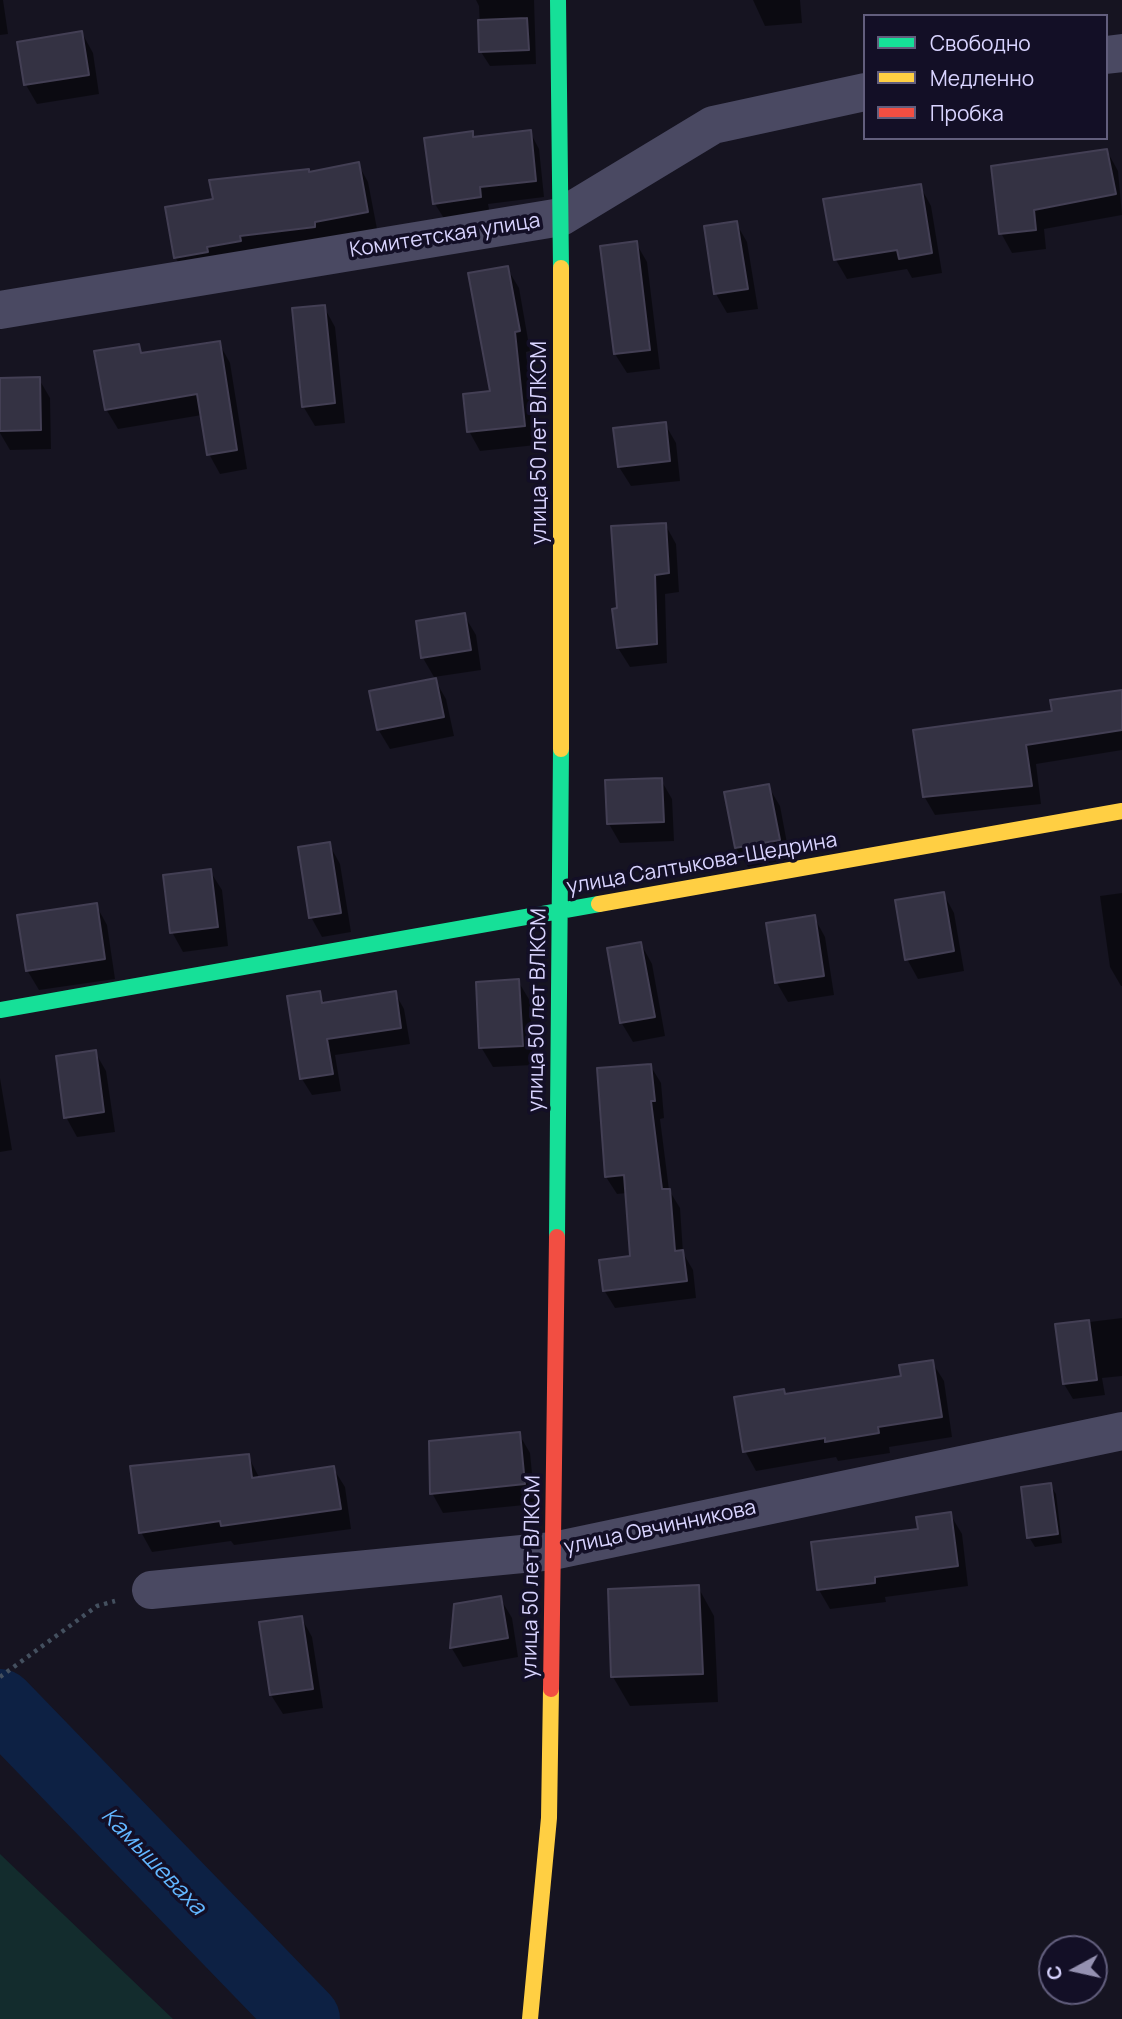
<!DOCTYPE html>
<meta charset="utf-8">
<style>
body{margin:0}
#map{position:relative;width:1122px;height:2019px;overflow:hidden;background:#161421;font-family:Manrope,sans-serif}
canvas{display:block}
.legend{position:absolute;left:863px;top:14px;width:245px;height:126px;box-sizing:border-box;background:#130f26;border:2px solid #625e7d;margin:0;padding:9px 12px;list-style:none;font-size:21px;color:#d9d4ff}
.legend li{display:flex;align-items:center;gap:14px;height:35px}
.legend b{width:35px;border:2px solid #625e7d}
.north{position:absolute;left:1038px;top:1935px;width:70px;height:70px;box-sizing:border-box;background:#130f26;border:2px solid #625e7d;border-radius:50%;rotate:262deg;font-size:19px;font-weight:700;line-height:28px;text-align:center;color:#d9d4ff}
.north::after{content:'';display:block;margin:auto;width:24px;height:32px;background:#9591b1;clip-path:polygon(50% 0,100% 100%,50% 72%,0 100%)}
</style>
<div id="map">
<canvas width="1122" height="2019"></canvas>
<ul class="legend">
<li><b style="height:9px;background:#16e098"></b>Свободно</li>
<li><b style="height:9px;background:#ffcf43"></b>Медленно</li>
<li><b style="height:9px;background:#f24e42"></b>Пробка</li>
</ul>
<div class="north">С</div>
</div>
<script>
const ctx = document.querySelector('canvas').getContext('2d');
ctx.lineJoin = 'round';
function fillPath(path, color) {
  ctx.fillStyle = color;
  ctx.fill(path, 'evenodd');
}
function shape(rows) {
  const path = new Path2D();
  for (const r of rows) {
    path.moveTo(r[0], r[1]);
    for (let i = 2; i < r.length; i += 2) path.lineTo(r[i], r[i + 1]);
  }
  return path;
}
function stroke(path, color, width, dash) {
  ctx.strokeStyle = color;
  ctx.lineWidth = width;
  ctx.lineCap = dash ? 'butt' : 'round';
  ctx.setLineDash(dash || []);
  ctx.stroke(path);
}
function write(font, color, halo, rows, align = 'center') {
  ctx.font = font + ' Manrope,sans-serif';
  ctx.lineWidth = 7;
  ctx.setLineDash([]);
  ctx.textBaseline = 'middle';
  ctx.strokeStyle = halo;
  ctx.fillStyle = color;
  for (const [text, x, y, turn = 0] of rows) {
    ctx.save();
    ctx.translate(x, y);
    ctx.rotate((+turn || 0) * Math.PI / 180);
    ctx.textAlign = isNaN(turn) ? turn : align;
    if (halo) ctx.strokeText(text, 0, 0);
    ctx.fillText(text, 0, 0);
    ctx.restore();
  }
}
const green = shape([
 [0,1854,173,2019,0,2019]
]);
const shadow = shape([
 [0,0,3,0,8,34,0,35],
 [476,0,534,0,536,64,490,66,481,52,479,6],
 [753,0,800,0,802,23,765,26],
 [82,33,93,53,99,94,37,104,26,85],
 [530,132,539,149,544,197,488,204,490,214,445,220,435,204,472,133,475,138],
 [1107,151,1118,171,1122,215,1044,229,1046,249,1012,253,1001,233],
 [358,164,368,182,377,229,186,275,175,257,215,201,310,174],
 [920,186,931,206,942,273,912,278,907,269,847,279,836,260],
 [736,223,747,242,758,309,727,313,716,294,706,227],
 [636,243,647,262,660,369,627,373,615,354],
 [507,268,519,288,530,351,526,352,536,445,480,451,469,431,492,393],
 [324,307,335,327,345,423,315,426,303,406],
 [219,343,230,363,247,469,220,474,209,454,202,415,118,429,106,409,138,346,143,355],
 [39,379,50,398,51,449,10,450,0,433,0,380],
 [665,424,676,443,680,481,631,486,619,467],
 [665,524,676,544,679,592,665,594,667,663,630,667,618,648,619,610],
 [464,615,476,635,481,670,434,677,423,658,418,623],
 [435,680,446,699,454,736,390,749,378,729],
 [1122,692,1122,750,1036,764,1041,804,935,815,924,796,1054,712],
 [661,780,672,799,674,841,620,843,609,824],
 [768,786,780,806,790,859,748,867,736,848],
 [329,844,340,864,351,932,322,937,311,917],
 [210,871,222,890,228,946,183,952,172,932],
 [943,893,954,913,964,971,918,979,907,959],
 [1122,893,1122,986,1121,986,1110,967,1100,896],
 [96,905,107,925,115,979,39,990,27,970],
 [814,917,825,937,834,995,788,1002,777,983],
 [641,944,652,964,665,1036,633,1042,621,1022],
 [518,981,530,1001,533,1065,493,1067,481,1047],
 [319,992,325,1004,395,993,404,1009,410,1044,335,1055,341,1091,312,1095,302,1079,289,997],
 [95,1052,106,1071,115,1132,77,1137,66,1117],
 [650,1065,661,1083,664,1118,660,1119,669,1190,680,1208,683,1253,693,1270,696,1298,615,1308,604,1290,632,1258,627,1193,617,1194,606,1177],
 [0,1078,12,1150,0,1152],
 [1122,1318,1122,1376,1102,1378,1105,1395,1073,1399,1064,1384,1057,1326],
 [932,1362,944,1381,952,1437,889,1447,890,1453,838,1461,836,1457,756,1471,745,1451,786,1395,903,1377],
 [519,1434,530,1453,535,1504,443,1513,432,1493],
 [248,1456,260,1479,333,1468,345,1487,351,1529,234,1545,231,1541,152,1552,141,1532],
 [1050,1485,1056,1494,1062,1543,1035,1547,1029,1537],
 [950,1514,962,1534,968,1586,885,1597,886,1602,830,1609,819,1590],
 [698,1587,714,1616,718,1702,630,1706,613,1677],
 [500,1598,512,1618,518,1657,463,1667,451,1647],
 [301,1617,312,1637,323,1708,283,1714,271,1695]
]);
const river = shape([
 [0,1704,305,2019]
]);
const building = shape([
 [527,18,529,50,479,52,478,20,527,18],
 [82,31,89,75,24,85,17,42,82,31],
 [531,130,536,181,480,187,481,197,433,204,424,138,473,131,473,137,531,130],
 [1107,149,1116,194,1034,210,1036,230,999,234,991,166,1107,149],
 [359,162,368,212,315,222,315,227,240,236,241,241,207,247,208,252,174,258,165,207,213,199,209,180,309,169,309,172,359,162],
 [921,184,932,253,899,259,897,250,834,260,823,199,921,184],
 [737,221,748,289,714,294,704,226,737,221],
 [637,241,650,350,614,354,600,246,637,241],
 [508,266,520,331,515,332,525,426,467,432,463,394,490,391,468,273,508,266],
 [325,305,335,403,302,407,292,308,325,305],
 [220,341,237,450,207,455,197,394,105,410,94,351,139,344,141,353,220,341],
 [40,377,41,430,0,431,0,378,40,377],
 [666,422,670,461,618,467,613,428,666,422],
 [666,523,669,573,655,575,657,644,617,648,612,609,617,608,611,526,666,523],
 [465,613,471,650,421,658,416,621,465,613],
 [436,678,444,717,377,730,369,691,436,678],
 [1122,690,1122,730,1026,745,1032,786,923,797,913,730,1052,711,1050,700,1122,690],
 [662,778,664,822,607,824,605,780,662,778],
 [769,784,780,840,735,848,724,792,769,784],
 [330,842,341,913,309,918,298,847,330,842],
 [211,869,218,927,170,933,163,875,211,869],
 [944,892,954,951,905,960,895,900,944,892],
 [97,903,105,959,26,971,17,915,97,903],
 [815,915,824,976,775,983,766,923,815,915],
 [641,942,655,1017,620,1023,607,948,641,942],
 [519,979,523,1046,479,1048,476,982,519,979],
 [320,991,322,1003,396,991,401,1028,327,1039,333,1074,300,1079,287,996,320,991],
 [96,1050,104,1112,64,1118,56,1056,96,1050],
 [651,1064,655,1101,651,1101,662,1189,670,1189,675,1251,683,1250,687,1281,603,1291,599,1260,630,1256,624,1175,605,1177,597,1068,651,1064],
 [1089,1320,1097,1380,1063,1384,1055,1324,1089,1320],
 [933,1360,942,1417,878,1427,879,1433,825,1442,825,1438,743,1452,734,1397,784,1389,785,1394,901,1376,899,1365,933,1360],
 [520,1432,525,1484,430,1494,429,1441,520,1432],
 [249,1454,252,1478,334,1466,341,1509,221,1526,220,1521,139,1533,130,1466,249,1454],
 [1051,1483,1058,1534,1027,1538,1021,1487,1051,1483],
 [951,1512,958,1566,875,1577,875,1583,817,1590,811,1542,918,1529,916,1517,951,1512],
 [699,1585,703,1674,611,1677,608,1589,699,1585],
 [501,1596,508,1638,450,1648,454,1604,501,1596],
 [302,1616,313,1689,270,1695,259,1622,302,1616]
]);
const path = shape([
 [0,1677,97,1606,115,1601]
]);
const street = shape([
 [1106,55,1122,53],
 [0,310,561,217,713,125,865,92],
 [151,1590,553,1551,1122,1431]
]);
const fast = shape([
 [558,0,561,268],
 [0,1010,599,904],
 [557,1237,561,749]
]);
const slow = shape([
 [561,268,561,749],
 [599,904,1122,811],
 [530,2019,549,1818,551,1689]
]);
const jam = shape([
 [551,1689,557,1237]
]);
const streetNames = [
 ["Комитетская улица",445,236,-9],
 ["улица 50 лет ВЛКСМ",540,443,-90],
 ["улица Салтыкова-Щедрина",702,864,-10],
 ["улица 50 лет ВЛКСМ",538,1010,-89],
 ["улица Овчинникова",660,1528,-12],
 ["улица 50 лет ВЛКСМ",532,1577,-89]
];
const waterNames = [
 ["Камышеваха",153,1862,46]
];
fillPath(green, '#132c2d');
fillPath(shadow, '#0007');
stroke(river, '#0d2144', 70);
fillPath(building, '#343243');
stroke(building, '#433f54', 2);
stroke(path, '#44505f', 4.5, [3.5, 5]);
stroke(street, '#4a4962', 38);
stroke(fast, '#16e098', 16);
stroke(slow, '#ffcf43', 16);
stroke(jam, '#f24e42', 16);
write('21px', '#d9d4ff', '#130f26', streetNames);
write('italic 23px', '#62b6ff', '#130f26', waterNames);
</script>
